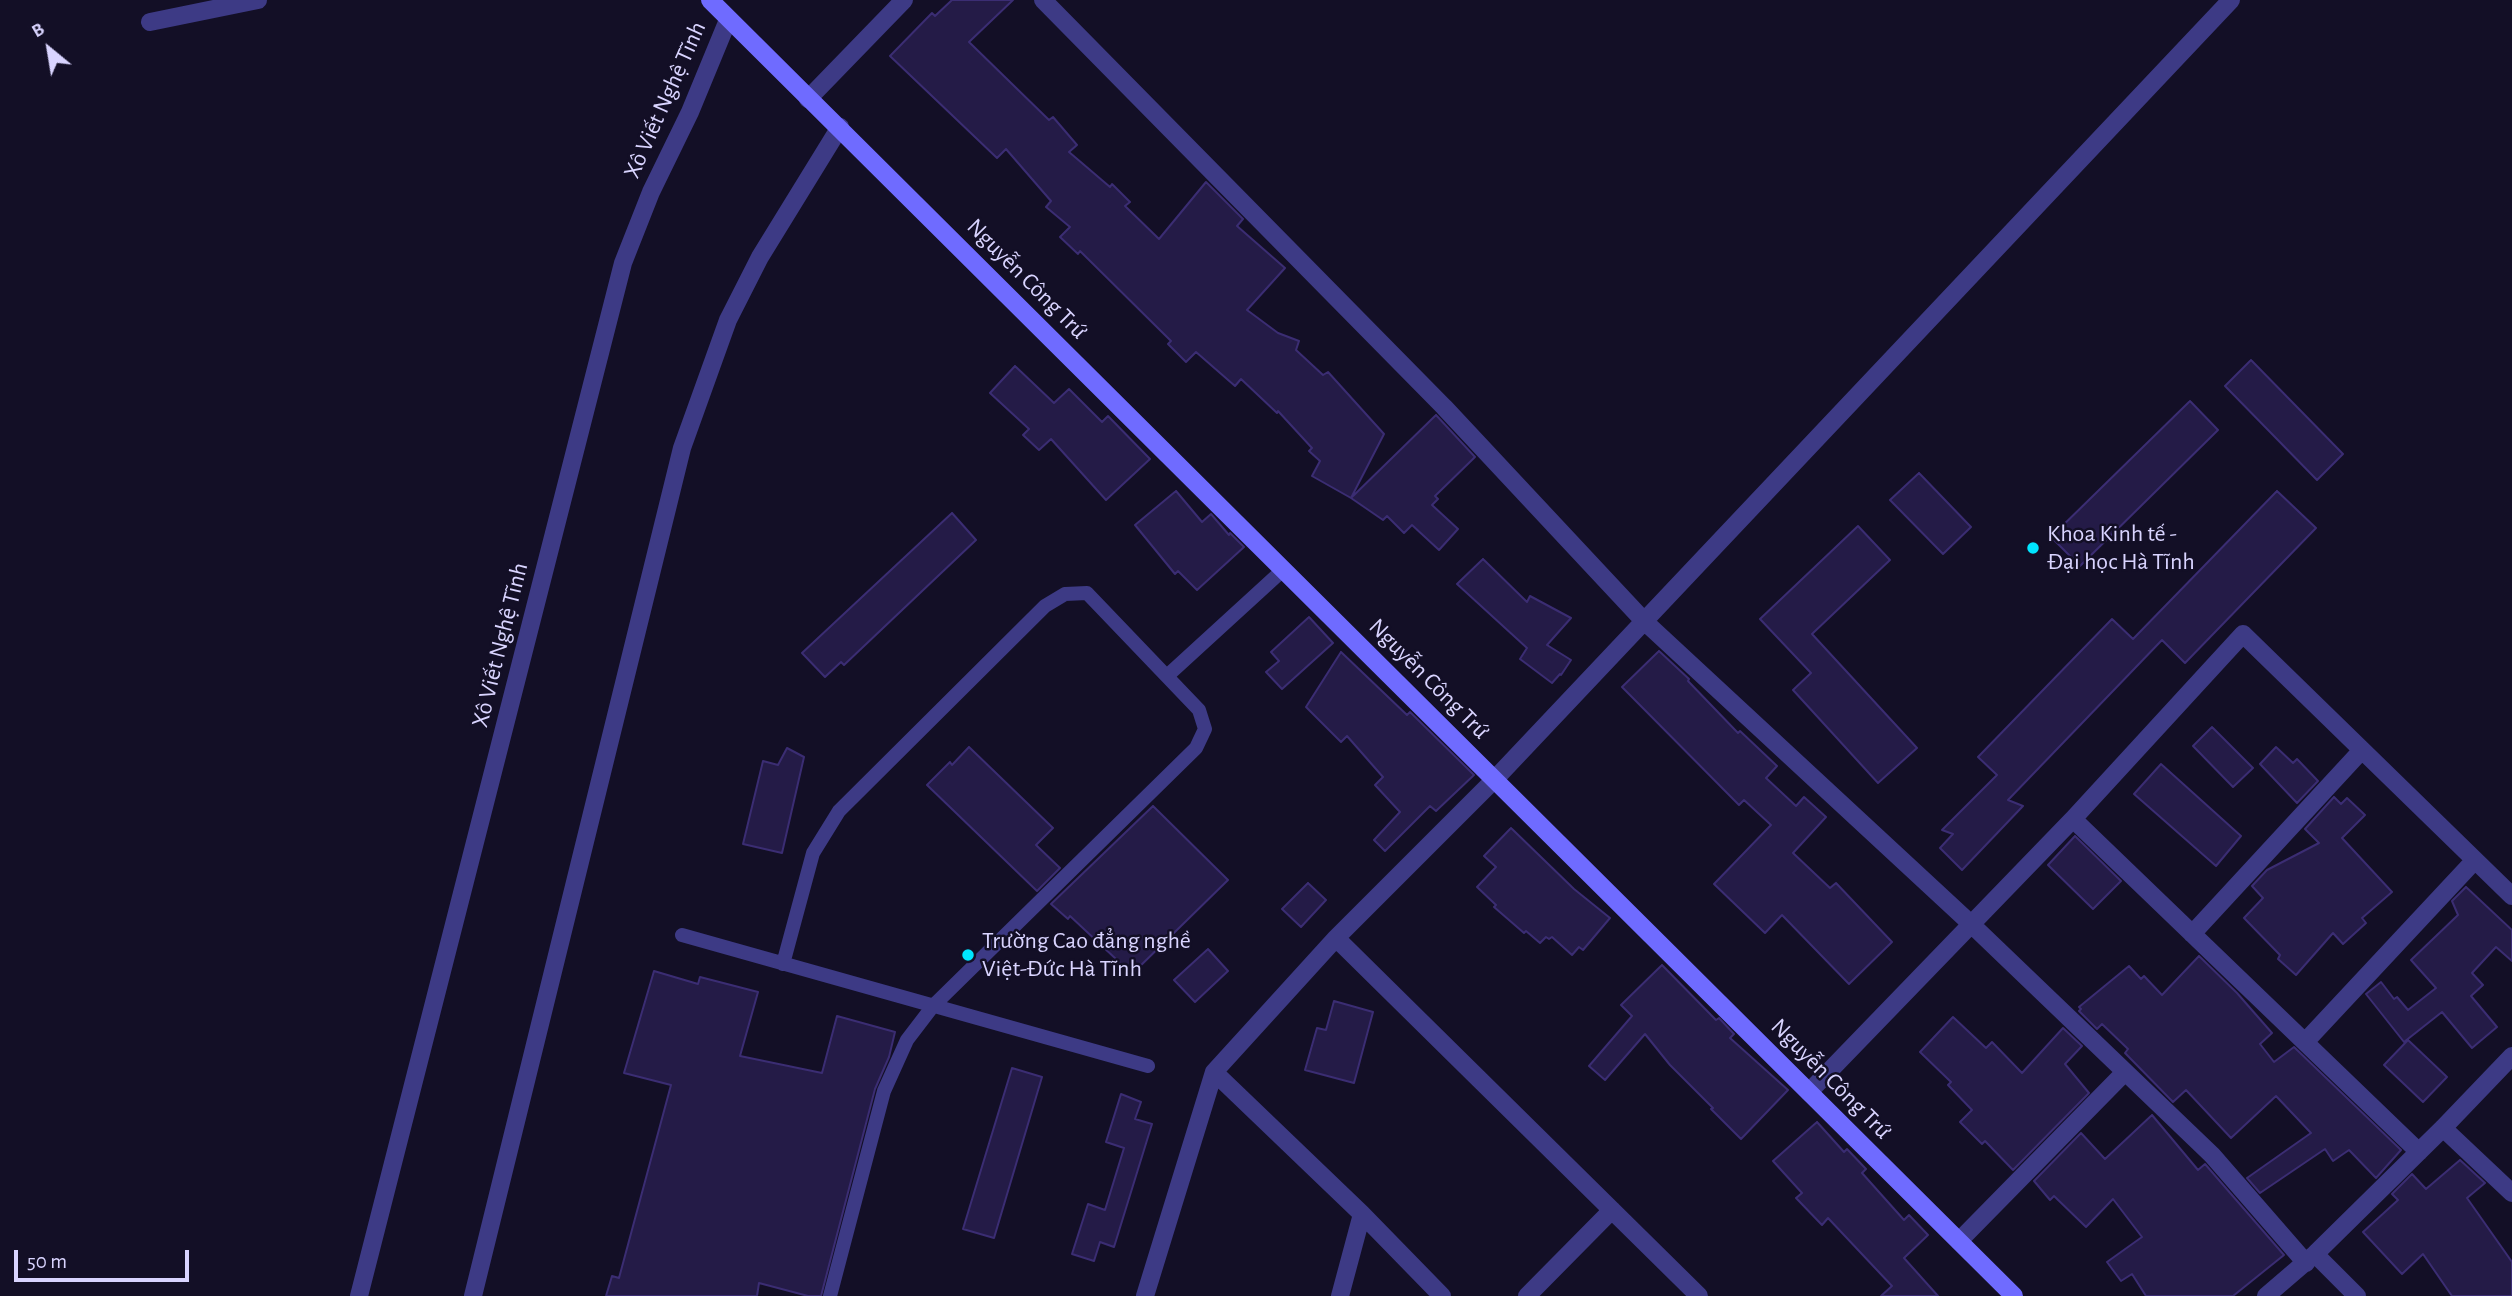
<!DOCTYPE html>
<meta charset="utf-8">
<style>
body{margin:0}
#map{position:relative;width:2512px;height:1296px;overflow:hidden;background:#130f26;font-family:"Alegreya Sans",sans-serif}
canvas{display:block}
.north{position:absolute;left:14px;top:14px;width:70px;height:70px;-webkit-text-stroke:5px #130f26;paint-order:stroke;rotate:330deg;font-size:19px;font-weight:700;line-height:28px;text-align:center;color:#d9d4ff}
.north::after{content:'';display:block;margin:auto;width:24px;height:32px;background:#d9d4ff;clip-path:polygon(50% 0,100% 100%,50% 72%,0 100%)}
.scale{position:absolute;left:14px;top:1250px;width:175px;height:32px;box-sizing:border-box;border:4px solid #d9d4ff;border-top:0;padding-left:9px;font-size:21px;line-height:24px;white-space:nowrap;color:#d9d4ff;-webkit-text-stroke:5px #130f26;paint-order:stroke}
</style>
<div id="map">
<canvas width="2512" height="1296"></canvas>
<div class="north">B</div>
<div class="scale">50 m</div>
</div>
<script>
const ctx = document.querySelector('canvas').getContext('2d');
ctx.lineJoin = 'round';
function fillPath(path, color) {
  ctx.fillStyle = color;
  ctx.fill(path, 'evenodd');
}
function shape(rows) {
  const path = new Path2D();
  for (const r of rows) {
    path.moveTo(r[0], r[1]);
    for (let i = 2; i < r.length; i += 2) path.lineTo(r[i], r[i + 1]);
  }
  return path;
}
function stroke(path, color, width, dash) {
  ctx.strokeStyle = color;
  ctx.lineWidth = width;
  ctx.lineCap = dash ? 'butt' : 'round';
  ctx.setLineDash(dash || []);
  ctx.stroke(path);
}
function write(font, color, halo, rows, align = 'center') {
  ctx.font = font + ' "Alegreya Sans",sans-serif';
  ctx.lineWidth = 5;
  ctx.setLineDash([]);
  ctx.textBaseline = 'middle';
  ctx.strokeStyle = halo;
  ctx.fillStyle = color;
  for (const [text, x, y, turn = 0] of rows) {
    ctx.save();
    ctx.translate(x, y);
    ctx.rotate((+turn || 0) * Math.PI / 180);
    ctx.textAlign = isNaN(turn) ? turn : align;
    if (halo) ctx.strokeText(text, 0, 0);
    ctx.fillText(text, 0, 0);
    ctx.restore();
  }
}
const building = shape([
 [952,0,1013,0,969,42,1049,120,1053,117,1077,145,1069,152,1110,187,1112,184,1130,202,1125,206,1159,239,1206,182,1243,219,1237,226,1285,268,1247,310,1278,333,1299,341,1296,350,1323,375,1328,372,1384,434,1351,498,1312,476,1320,461,1309,451,1312,448,1278,411,1277,413,1241,379,1235,386,1196,352,1186,362,1168,344,1171,341,1080,251,1078,254,1060,237,1070,227,1046,207,1051,201,1006,149,997,158,890,56,932,13,935,16,952,0],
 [2251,360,2343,454,2317,480,2225,386,2251,360],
 [1015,366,1054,403,1069,389,1102,422,1108,416,1150,459,1106,500,1051,439,1039,450,1023,435,1029,429,990,393,1015,366],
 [2190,401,2218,430,2080,566,2051,537,2190,401],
 [1436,415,1475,457,1435,496,1438,499,1432,505,1458,529,1439,550,1412,525,1404,533,1387,516,1383,520,1351,498,1436,415],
 [1919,473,1971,527,1943,554,1890,500,1919,473],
 [1176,491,1202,522,1211,514,1229,535,1230,533,1244,547,1197,590,1178,571,1175,574,1135,525,1176,491],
 [2277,491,2316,528,2185,663,2162,640,2008,800,2023,806,1962,870,1940,848,1953,834,1942,830,1997,775,1978,757,2112,619,2133,639,2277,491],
 [952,513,976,540,844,665,841,662,825,677,802,653,952,513],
 [1858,526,1890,560,1812,634,1917,748,1878,783,1793,690,1811,673,1760,619,1858,526],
 [1483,559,1527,602,1530,596,1571,618,1547,645,1571,660,1561,675,1560,674,1552,683,1520,659,1527,648,1457,584,1483,559],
 [1309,617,1333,643,1282,689,1266,672,1279,661,1271,652,1309,617],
 [1659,651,1689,679,1688,681,1738,733,1740,731,1777,766,1766,778,1796,806,1804,797,1826,817,1793,853,1830,888,1836,883,1892,942,1849,984,1782,915,1765,933,1714,884,1771,825,1744,800,1739,805,1622,687,1659,651],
 [1341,652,1407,715,1410,712,1474,775,1436,811,1430,806,1385,851,1374,840,1400,812,1375,785,1383,777,1347,736,1341,742,1306,707,1341,652],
 [2212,727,2253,768,2233,787,2193,746,2212,727],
 [969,747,1053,828,1036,845,1060,868,1037,891,927,785,950,762,952,765,969,747],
 [2276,747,2293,763,2297,759,2318,781,2297,803,2260,764,2276,747],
 [787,748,804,757,782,853,743,844,763,761,778,765,787,748],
 [2161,764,2241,836,2216,866,2134,794,2161,764],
 [2334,797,2341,804,2347,798,2365,815,2342,838,2392,892,2362,918,2366,923,2343,944,2333,933,2296,975,2278,959,2280,955,2244,918,2263,898,2252,886,2267,870,2319,843,2305,829,2334,797],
 [1153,806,1228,880,1132,974,1070,916,1068,919,1051,904,1153,806],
 [1511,828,1574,889,1610,918,1583,950,1579,947,1572,955,1552,937,1549,939,1546,937,1540,943,1526,931,1524,933,1494,907,1496,905,1477,887,1496,867,1484,856,1511,828],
 [2075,836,2121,881,2093,909,2048,865,2075,836],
 [1308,883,1326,900,1301,927,1282,909,1308,883],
 [2466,887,2512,930,2512,961,2496,947,2472,973,2483,985,2471,996,2497,1027,2472,1048,2442,1012,2404,1042,2366,994,2381,982,2394,999,2397,997,2408,1010,2436,988,2411,960,2458,915,2452,901,2466,887],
 [1208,949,1228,971,1195,1002,1174,980,1208,949],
 [2199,956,2237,993,2272,1033,2260,1044,2274,1062,2294,1047,2401,1150,2376,1178,2349,1150,2333,1161,2325,1149,2260,1193,2247,1178,2311,1133,2276,1096,2231,1138,2186,1090,2173,1102,2125,1053,2128,1049,2102,1024,2097,1029,2079,1011,2081,1009,2079,1007,2129,966,2141,979,2144,976,2162,995,2199,956],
 [1662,965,1716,1020,1719,1018,1734,1034,1730,1038,1788,1090,1741,1139,1711,1109,1713,1108,1670,1065,1645,1034,1605,1080,1589,1066,1632,1016,1621,1005,1662,965],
 [654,971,698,984,700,977,758,992,740,1056,822,1073,837,1016,895,1032,889,1057,875,1089,821,1296,808,1296,759,1283,757,1296,606,1296,612,1276,619,1278,671,1085,624,1073,654,971],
 [1334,1001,1373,1012,1354,1083,1305,1070,1317,1028,1326,1030,1334,1001],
 [1953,1017,1986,1048,1992,1042,2022,1073,2063,1028,2082,1046,2065,1064,2089,1093,2013,1170,1985,1141,1982,1144,1960,1122,1972,1110,1948,1085,1951,1082,1920,1052,1953,1017],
 [2408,1040,2447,1077,2423,1102,2384,1065,2408,1040],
 [1012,1068,1042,1077,994,1238,963,1229,1012,1068],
 [1121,1094,1141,1102,1135,1119,1152,1124,1114,1247,1100,1242,1094,1261,1072,1254,1088,1204,1105,1210,1124,1148,1106,1142,1121,1094],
 [2152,1115,2198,1170,2205,1164,2284,1255,2233,1296,2146,1296,2132,1274,2121,1281,2107,1262,2142,1237,2113,1199,2086,1227,2054,1196,2050,1200,2034,1181,2081,1133,2105,1159,2152,1115],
 [1817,1122,1844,1152,1847,1149,1866,1169,1862,1173,1904,1220,1909,1215,1928,1235,1904,1258,1938,1296,1881,1296,1892,1286,1828,1218,1822,1225,1796,1198,1802,1193,1773,1161,1817,1122],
 [2460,1160,2485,1183,2467,1198,2512,1262,2512,1296,2452,1296,2423,1254,2402,1274,2363,1232,2398,1200,2392,1194,2412,1174,2426,1189,2460,1160]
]);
const service = shape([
 [1167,676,1284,569],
 [682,935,1148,1066],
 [783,964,813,853,839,811,1045,606,1065,594,1087,593,1199,710,1205,729,1196,748,933,1006,907,1040,884,1091,830,1296]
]);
const minor = shape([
 [1043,0,1444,407,1644,621,1970,923,2212,1155,2306,1263],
 [150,22,258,0],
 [808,99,904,0],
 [2073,819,2419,1152],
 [2192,934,2362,750],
 [1336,938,1699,1296],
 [2305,1042,2475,860],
 [1214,1072,1362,1214,1442,1296],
 [1809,1092,2073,819,2243,634,2512,896],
 [2443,1128,2512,1193],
 [1959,1241,2125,1072],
 [2315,1254,2357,1296],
 [1145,1296,1214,1072,1336,938,1495,779,2231,0],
 [1340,1296,1362,1214],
 [1527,1296,1612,1210],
 [2266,1296,2315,1254,2443,1128,2512,1056]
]);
const tertiary = shape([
 [359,1296,623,263,651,192,690,112,728,20],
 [473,1296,682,448,728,320,760,257,840,127]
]);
const secondary = shape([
 [710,0,2014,1296]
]);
const markers = [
 [2033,548,7,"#00e5ff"],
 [968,955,7,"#00e5ff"]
];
const streetNames = [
 ["Xô Viết Nghệ Tĩnh",665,100,-66],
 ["Nguyễn Công Trứ",1027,279,45],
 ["Xô Viết Nghệ Tĩnh",500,645,-76],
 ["Nguyễn Công Trứ",1429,679,45],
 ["Nguyễn Công Trứ",1831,1079,45]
];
const poiNames = [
 ["Khoa Kinh tế -",2047,534],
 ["Đại học Hà Tĩnh",2047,562],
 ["Trường Cao đẳng nghề",982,941],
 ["Việt-Đức Hà Tĩnh",982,969]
];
fillPath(building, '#241b47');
stroke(building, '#3b2d73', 2);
stroke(service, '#3d3a85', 14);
stroke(minor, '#3d3a85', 18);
stroke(tertiary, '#3d3a85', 18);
stroke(secondary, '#6f6bff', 18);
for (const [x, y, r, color] of markers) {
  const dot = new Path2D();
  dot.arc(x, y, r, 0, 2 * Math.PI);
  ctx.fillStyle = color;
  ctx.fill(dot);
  stroke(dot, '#130f26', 2.5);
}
write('24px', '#d9d4ff', '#130f26', streetNames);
write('24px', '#d9d4ff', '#130f26', poiNames, 'left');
</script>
